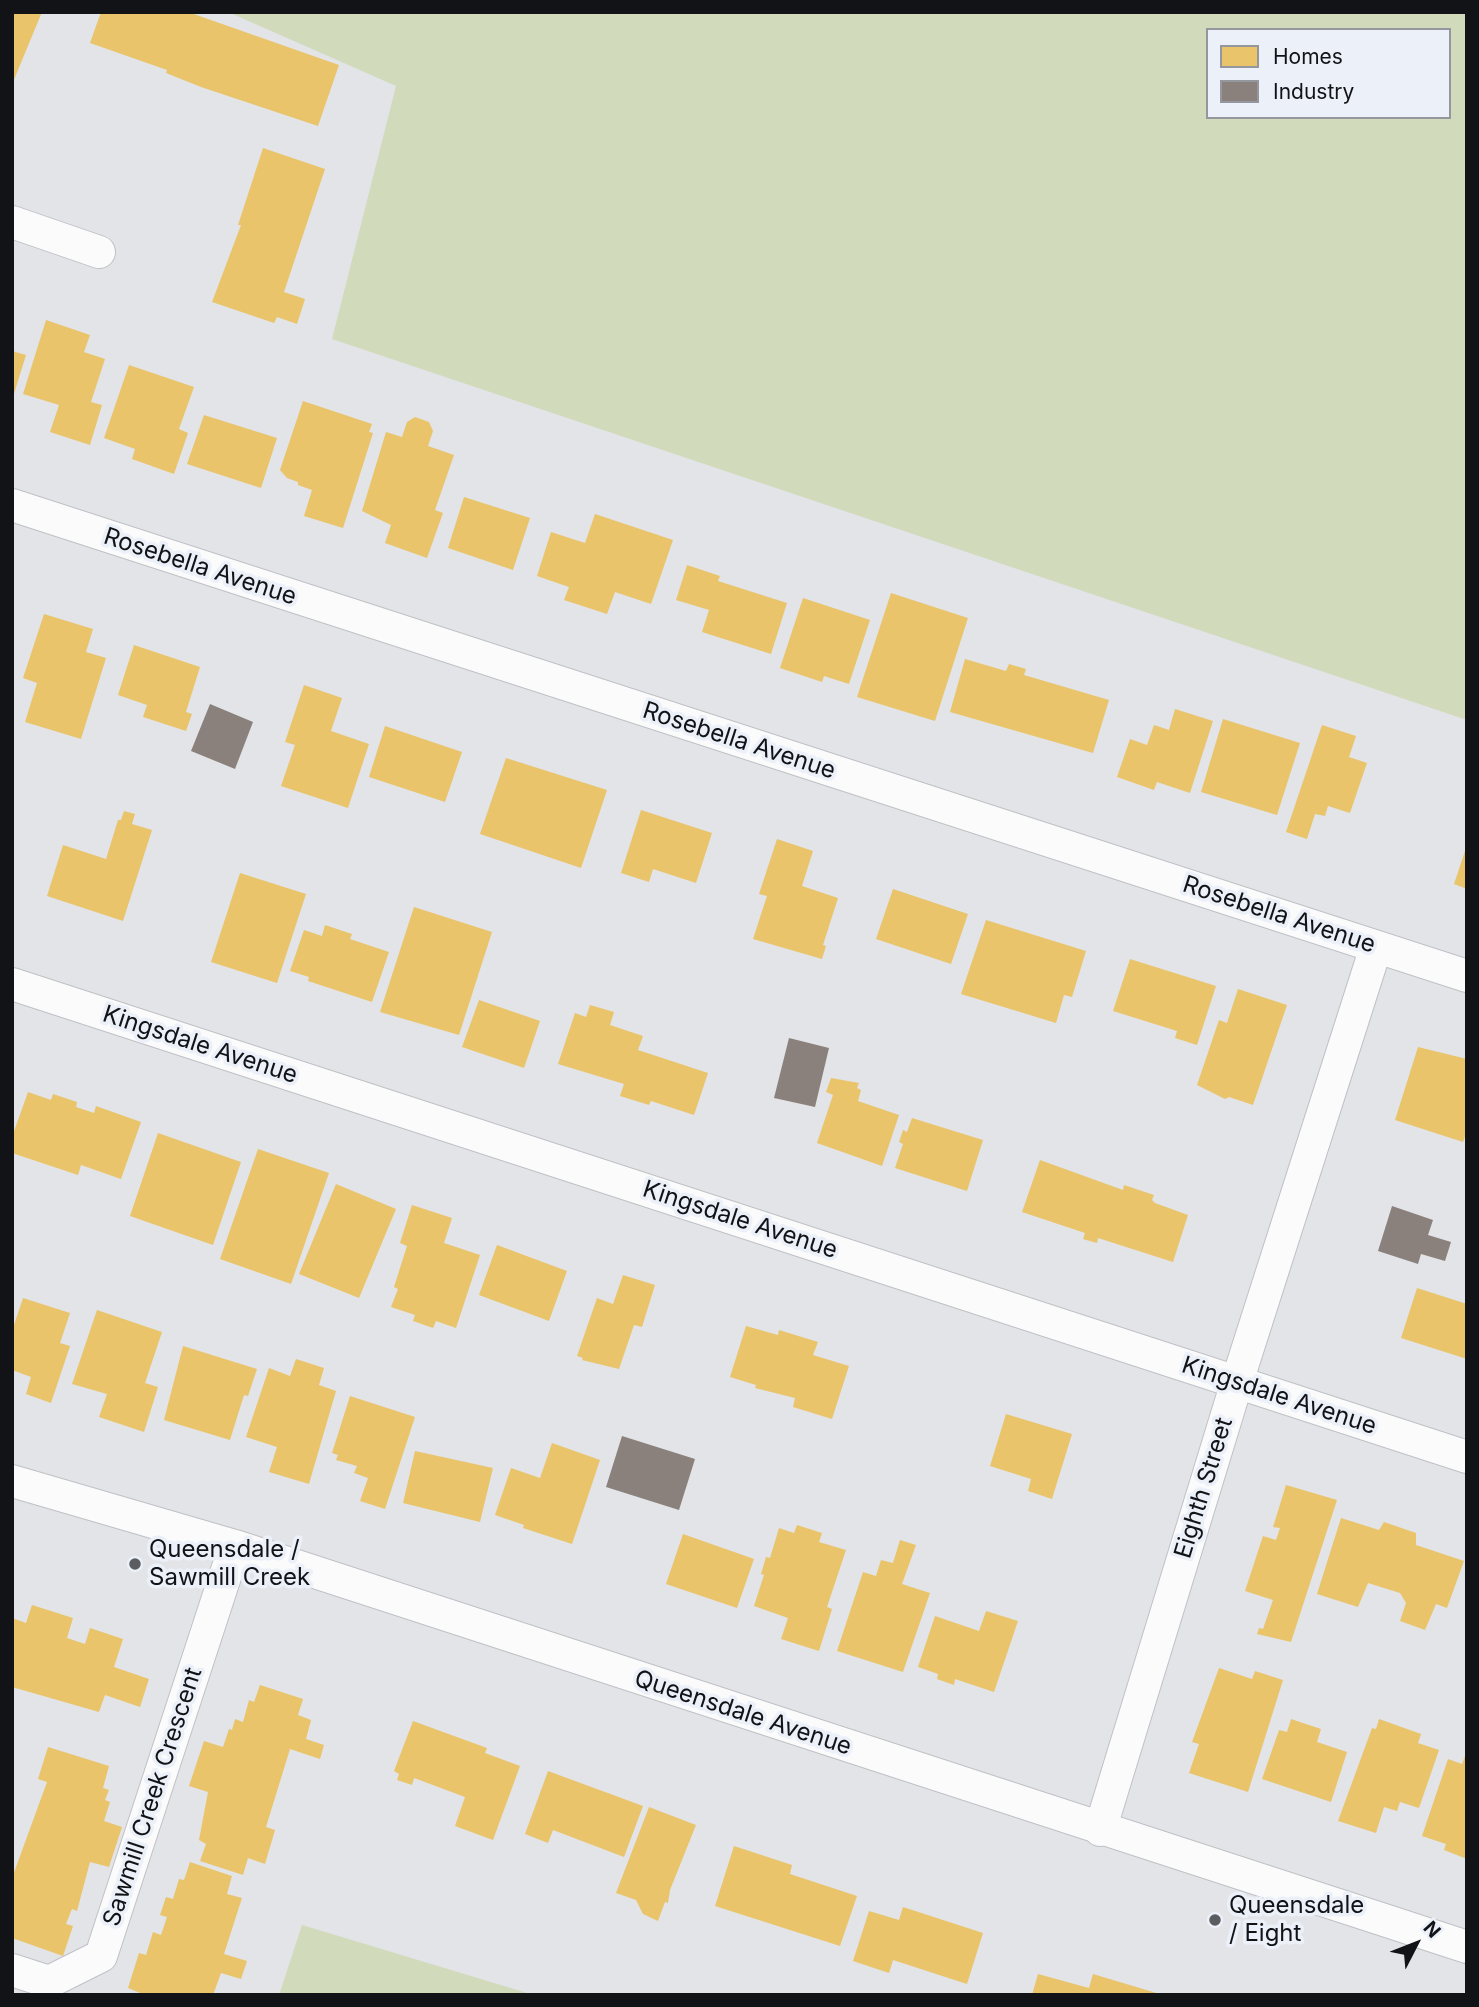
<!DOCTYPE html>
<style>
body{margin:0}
#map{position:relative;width:1479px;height:2007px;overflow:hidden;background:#e2e4e8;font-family:Inter,sans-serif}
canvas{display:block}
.frame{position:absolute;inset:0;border:14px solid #111316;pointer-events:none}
.legend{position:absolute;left:1206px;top:28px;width:245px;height:91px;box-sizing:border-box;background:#ebf0f9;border:2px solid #94989e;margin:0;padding:9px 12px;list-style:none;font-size:21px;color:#111316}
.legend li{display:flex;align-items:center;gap:14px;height:35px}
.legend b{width:35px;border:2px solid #94989e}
.north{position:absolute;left:1381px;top:1909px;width:70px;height:70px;-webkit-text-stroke:5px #ebf0f9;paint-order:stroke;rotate:48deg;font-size:19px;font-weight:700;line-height:28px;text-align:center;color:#111316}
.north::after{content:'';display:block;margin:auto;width:24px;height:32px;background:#111316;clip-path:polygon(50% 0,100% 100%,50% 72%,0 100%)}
</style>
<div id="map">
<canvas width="1479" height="2007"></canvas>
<div class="frame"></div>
<ul class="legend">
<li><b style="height:19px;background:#e9c46a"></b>Homes</li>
<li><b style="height:19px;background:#8a817c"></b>Industry</li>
</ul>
<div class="north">N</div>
</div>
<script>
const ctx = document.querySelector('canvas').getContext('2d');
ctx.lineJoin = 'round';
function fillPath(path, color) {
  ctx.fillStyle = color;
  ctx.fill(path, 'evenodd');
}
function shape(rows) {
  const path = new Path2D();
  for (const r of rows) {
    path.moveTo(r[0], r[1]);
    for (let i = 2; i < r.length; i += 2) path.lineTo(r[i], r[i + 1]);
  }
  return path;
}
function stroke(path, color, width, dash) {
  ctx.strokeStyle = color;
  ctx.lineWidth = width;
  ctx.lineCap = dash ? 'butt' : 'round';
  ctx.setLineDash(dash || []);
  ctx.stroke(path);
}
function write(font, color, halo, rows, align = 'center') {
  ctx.font = font + ' Inter,sans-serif';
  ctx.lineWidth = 7;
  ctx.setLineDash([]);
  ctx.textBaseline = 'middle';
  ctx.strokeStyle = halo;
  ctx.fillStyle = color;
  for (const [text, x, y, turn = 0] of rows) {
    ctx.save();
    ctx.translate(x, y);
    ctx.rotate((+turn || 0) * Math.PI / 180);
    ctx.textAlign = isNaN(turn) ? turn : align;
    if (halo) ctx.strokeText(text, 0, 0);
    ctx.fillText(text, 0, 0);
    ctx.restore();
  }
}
const green = shape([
 [228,12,1467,12,1467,720,332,339,396,86],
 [1208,30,1449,30,1449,117,1208,117],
 [302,1925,534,1995,279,1995]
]);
const homes = shape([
 [12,12,42,12,13,82,12,82],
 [101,12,188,12,339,65,318,126,201,87,166,73,167,70,90,43],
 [263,148,325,169,284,292,305,299,297,324,277,317,274,323,212,302,241,225,238,225],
 [46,320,90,335,84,352,105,359,91,402,102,405,90,445,50,432,59,405,23,394],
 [12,351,26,355,13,397,12,396],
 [129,365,194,387,179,429,188,433,174,474,132,459,135,449,104,438],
 [303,401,372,424,369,432,373,433,343,528,304,516,312,490,298,485,298,482,287,478,280,470],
 [204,415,277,438,261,488,187,464],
 [415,417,429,422,433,431,428,446,454,455,435,510,443,513,427,558,385,543,391,525,362,511,386,432,402,437,407,422],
 [464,497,530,518,513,570,448,548],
 [595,514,673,540,651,604,615,592,607,614,564,600,569,587,537,576,551,532,585,543],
 [687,565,720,576,718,581,787,603,771,654,702,632,709,610,676,600],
 [891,593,968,618,935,721,857,697],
 [803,598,870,620,849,684,824,676,822,682,780,668],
 [44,614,93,629,86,652,106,658,81,739,25,722,37,683,23,678],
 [134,645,200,667,186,712,192,714,186,731,143,717,147,705,118,695],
 [965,659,1006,671,1009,664,1026,669,1024,675,1109,700,1093,753,950,712],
 [304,685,342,698,331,731,369,744,348,808,281,786,295,745,285,742],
 [1175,709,1213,721,1190,793,1157,782,1154,790,1117,777,1130,739,1147,745,1154,725,1169,730],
 [1223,719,1300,743,1277,815,1201,792],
 [1322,725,1356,736,1349,757,1367,763,1350,813,1328,806,1325,816,1315,814,1307,839,1286,832],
 [385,726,462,752,445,802,369,777],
 [506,758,607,790,581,868,480,834],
 [641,810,712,833,696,883,653,869,649,882,621,873],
 [124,811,135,814,132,824,152,830,123,921,47,896,63,845,106,859,118,820,121,820],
 [777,839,813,851,802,886,838,898,823,945,826,946,822,959,753,939,767,896,759,894],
 [1467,845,1467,889,1454,884],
 [240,873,306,894,277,983,211,962],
 [893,889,968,914,951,964,876,939],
 [414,907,492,932,459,1035,380,1012],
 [986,920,1086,951,1072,997,1064,995,1056,1023,961,994],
 [325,925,352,934,350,939,389,952,372,1002,308,981,309,977,290,971,304,930,322,936],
 [1130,959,1216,986,1197,1045,1175,1038,1177,1031,1113,1011],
 [1238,989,1287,1005,1253,1105,1229,1097,1225,1099,1197,1085,1219,1020,1227,1023],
 [479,1000,540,1021,524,1068,462,1047],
 [590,1005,614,1012,610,1025,643,1036,638,1050,708,1073,694,1115,651,1101,649,1105,620,1096,624,1084,558,1064,575,1013,586,1017],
 [1418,1047,1467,1059,1467,1131,1463,1142,1395,1120],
 [831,1078,859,1083,857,1088,861,1090,858,1101,899,1115,882,1166,817,1143,833,1095,826,1092],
 [28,1092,51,1100,53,1094,77,1102,76,1107,94,1113,96,1106,141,1122,121,1179,81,1165,78,1175,12,1153,12,1137],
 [912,1118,983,1140,967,1191,895,1168,903,1144,899,1142,903,1130,907,1132],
 [158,1133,241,1162,213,1245,130,1216],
 [258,1149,329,1173,291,1284,220,1259],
 [1040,1160,1123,1190,1124,1185,1154,1195,1152,1200,1155,1203,1188,1215,1173,1262,1098,1238,1097,1243,1083,1239,1085,1233,1022,1212],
 [336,1184,396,1209,359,1298,299,1274],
 [412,1205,452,1218,444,1243,480,1255,456,1328,436,1321,433,1328,413,1321,415,1315,391,1307,398,1289,394,1287,407,1246,400,1243],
 [497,1245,567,1271,549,1321,479,1295],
 [623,1275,655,1285,642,1327,634,1325,619,1369,582,1360,583,1358,577,1356,597,1298,613,1304],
 [1417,1288,1467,1304,1467,1359,1401,1338],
 [23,1298,70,1313,60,1343,70,1346,51,1403,26,1394,31,1377,12,1370,12,1331],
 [97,1310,162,1332,145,1383,158,1387,144,1432,99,1417,107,1394,72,1384],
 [746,1326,778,1335,779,1330,818,1342,813,1355,849,1366,832,1419,793,1407,795,1398,755,1388,756,1385,730,1377],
 [183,1346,257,1369,248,1396,244,1395,230,1440,164,1420],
 [296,1359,324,1368,319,1385,336,1391,309,1484,269,1472,277,1447,246,1437,269,1368,290,1376],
 [350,1396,415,1417,385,1509,360,1501,368,1478,354,1473,357,1466,336,1460,338,1455,332,1453],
 [1006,1414,1072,1434,1052,1499,1028,1491,1031,1479,990,1466],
 [552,1443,600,1460,572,1544,523,1528,524,1525,495,1515,511,1468,540,1478],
 [415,1451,493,1468,480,1522,403,1503],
 [1286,1485,1337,1500,1291,1642,1257,1634,1259,1628,1263,1629,1273,1600,1245,1591,1263,1536,1276,1540,1280,1528,1273,1527],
 [1341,1518,1379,1530,1384,1522,1416,1533,1416,1545,1464,1561,1447,1608,1436,1604,1425,1630,1400,1621,1406,1603,1400,1593,1368,1583,1358,1607,1317,1594],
 [797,1525,822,1533,819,1542,846,1550,827,1607,832,1609,819,1651,781,1639,788,1618,754,1606,764,1575,761,1574,766,1557,770,1558,779,1528,794,1533],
 [683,1534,754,1559,737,1608,666,1584],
 [900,1540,916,1545,902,1584,930,1593,903,1672,837,1651,863,1572,876,1576,881,1560,893,1563],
 [32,1605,73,1618,67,1638,85,1644,90,1628,123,1639,114,1667,149,1679,140,1707,105,1695,99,1712,12,1687,12,1618,26,1623],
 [986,1611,1018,1621,994,1692,955,1679,954,1685,937,1679,938,1674,918,1667,935,1616,979,1631],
 [1219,1668,1252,1679,1255,1671,1283,1680,1248,1792,1189,1773,1199,1744,1192,1742],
 [260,1685,303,1699,298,1715,311,1720,306,1739,324,1745,320,1759,290,1749,266,1827,275,1830,265,1864,248,1858,243,1875,200,1861,206,1844,199,1840,208,1792,189,1786,204,1741,223,1747,229,1729,232,1730,235,1719,243,1722,249,1700,254,1702],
 [1291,1719,1321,1729,1317,1742,1347,1752,1331,1802,1262,1779,1279,1730,1287,1732],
 [1379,1719,1421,1734,1418,1743,1439,1750,1419,1808,1400,1802,1397,1811,1384,1807,1376,1833,1338,1821,1372,1728,1376,1729],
 [413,1721,487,1748,485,1753,520,1766,493,1840,455,1826,465,1797,414,1778,412,1785,397,1780,399,1774,394,1771],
 [48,1747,109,1766,103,1788,109,1790,105,1800,110,1802,104,1821,122,1827,109,1867,90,1862,77,1911,72,1909,66,1924,73,1926,63,1956,12,1938,12,1878,47,1782,38,1779],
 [1467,1751,1467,1859,1444,1850,1446,1844,1422,1836,1448,1759,1462,1764],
 [548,1771,643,1806,624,1857,553,1830,548,1843,525,1834],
 [649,1807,696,1825,670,1890,668,1903,665,1902,658,1921,643,1914,636,1900,616,1893],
 [734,1846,792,1865,790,1874,857,1896,840,1946,715,1906],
 [190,1862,232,1876,227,1894,242,1898,224,1954,247,1961,241,1979,221,1973,213,1995,145,1995,128,1988,139,1953,146,1955,153,1932,161,1935,167,1917,160,1915,166,1897,173,1899,179,1879,184,1880],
 [903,1907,983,1933,967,1984,893,1960,889,1973,853,1961,869,1911,899,1920],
 [1038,1974,1089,1988,1093,1974,1163,1995,1032,1995]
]);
const industry = shape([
 [210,704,253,722,235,769,191,751],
 [789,1038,829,1048,815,1107,774,1098],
 [1392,1206,1433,1220,1428,1235,1451,1242,1445,1261,1421,1254,1418,1264,1378,1251],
 [622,1436,695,1459,679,1510,606,1487]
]);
const street = shape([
 [12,222,99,252],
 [12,505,1467,976],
 [12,984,1467,1457],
 [12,1481,235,1546,1467,1947],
 [1100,1830,1237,1382,1376,947],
 [12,1970,49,1982,101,1956,235,1546]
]);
const markers = [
 [135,1564,7,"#5a5c60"],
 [1215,1920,7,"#5a5c60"]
];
const streetNames = [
 ["Rosebella Avenue",200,567,18],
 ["Rosebella Avenue",739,741,18],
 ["Rosebella Avenue",1279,915,18],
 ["Kingsdale Avenue",200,1045,18],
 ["Kingsdale Avenue",740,1220,18],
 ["Kingsdale Avenue",1279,1396,18],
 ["Eighth Street",1204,1488,-73],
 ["Queensdale Avenue",743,1713,18],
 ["Sawmill Creek Crescent",153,1797,-72]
];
const poiNames = [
 ["Queensdale /",149,1550],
 ["Sawmill Creek",149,1578],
 ["Queensdale",1229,1906],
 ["/ Eight",1229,1934]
];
fillPath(green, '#d2dabc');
fillPath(homes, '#e9c46a');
fillPath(industry, '#8a817c');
stroke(street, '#bfc1c5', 34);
stroke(street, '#fbfbfc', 32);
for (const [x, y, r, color] of markers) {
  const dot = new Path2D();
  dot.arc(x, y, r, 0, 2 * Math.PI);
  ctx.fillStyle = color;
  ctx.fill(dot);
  stroke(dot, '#ebf0f9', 2.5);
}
write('24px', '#111316', '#ebf0f9', streetNames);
write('24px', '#111316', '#ebf0f9', poiNames, 'left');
</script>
